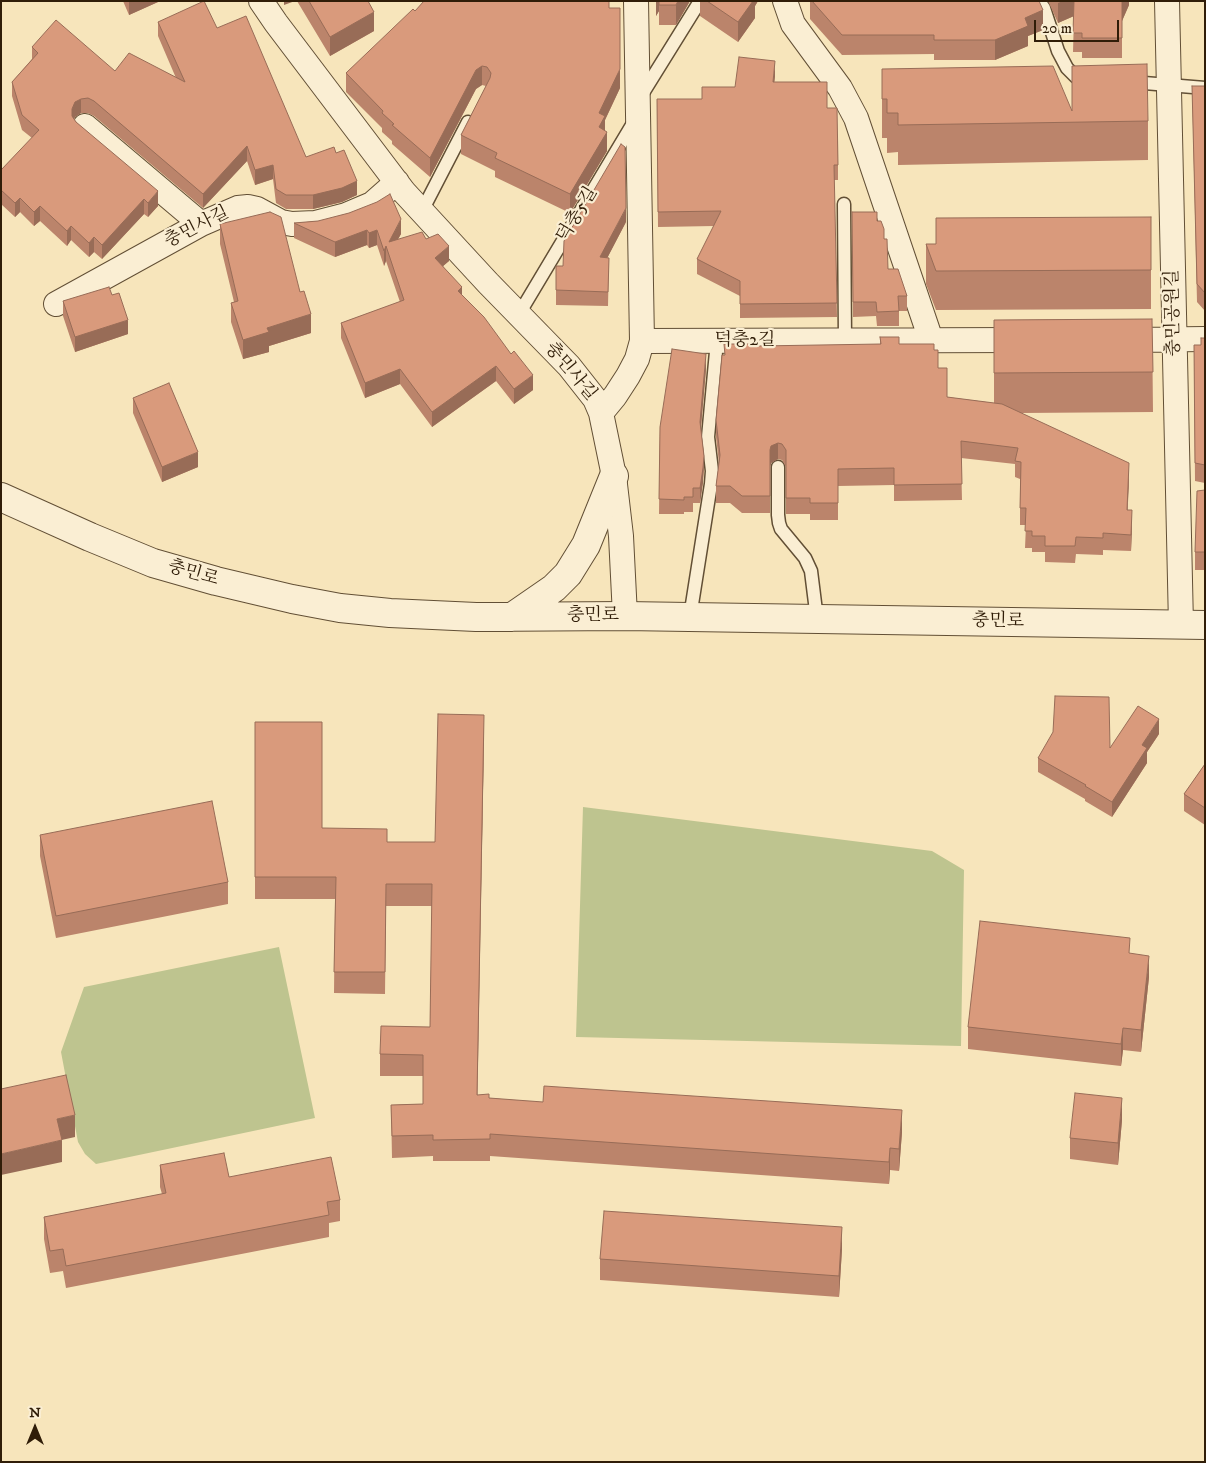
<!DOCTYPE html>
<meta charset="utf-8">
<style>
body{margin:0}
#map{position:relative;width:1206px;height:1463px;overflow:hidden;background:#f7e5bb;font-family:"IM FELL DW Pica",serif}
canvas{display:block}
.frame{position:absolute;inset:0;border:2px solid #301d08;pointer-events:none}
.north{position:absolute;left:10px;top:1403px;width:50px;height:50px;-webkit-text-stroke:4px #faeed3;paint-order:stroke;rotate:0deg;font-size:14px;font-weight:700;line-height:20px;text-align:center;color:#301d08}
.north::after{content:'';display:block;margin:auto;width:18px;height:22px;background:#301d08;clip-path:polygon(50% 0,100% 100%,50% 72%,0 100%)}
.scale{position:absolute;left:1034px;top:20px;width:85px;height:22px;box-sizing:border-box;border:2px solid #301d08;border-top:0;padding-left:6px;font-size:15px;line-height:18px;white-space:nowrap;color:#301d08;-webkit-text-stroke:4px #faeed3;paint-order:stroke}
</style>
<div id="map">
<canvas width="1206" height="1463"></canvas>
<div class="frame"></div>
<div class="north">N</div>
<div class="scale">20 m</div>
</div>
<script>
const ctx = document.querySelector('canvas').getContext('2d');
ctx.lineJoin = 'round';
function fillPath(path, color) {
  ctx.fillStyle = color;
  ctx.fill(path, 'evenodd');
}
function shape(rows) {
  const path = new Path2D();
  for (const r of rows) {
    path.moveTo(r[0], r[1]);
    for (let i = 2; i < r.length; i += 2) path.lineTo(r[i], r[i + 1]);
  }
  return path;
}
function stroke(path, color, width, dash) {
  ctx.strokeStyle = color;
  ctx.lineWidth = width;
  ctx.lineCap = dash ? 'butt' : 'round';
  ctx.setLineDash(dash || []);
  ctx.stroke(path);
}
function write(font, color, halo, rows, align = 'center') {
  ctx.font = font + ' "IM FELL DW Pica","Noto Serif KR",serif';
  ctx.lineWidth = 4.5;
  ctx.setLineDash([]);
  ctx.textBaseline = 'middle';
  ctx.strokeStyle = halo;
  ctx.fillStyle = color;
  for (const [text, x, y, turn = 0] of rows) {
    ctx.save();
    ctx.translate(x, y);
    ctx.rotate((+turn || 0) * Math.PI / 180);
    ctx.textAlign = isNaN(turn) ? turn : align;
    if (halo) ctx.strokeText(text, 0, 0);
    ctx.fillText(text, 0, 0);
    ctx.restore();
  }
}
const green = shape([
 [583,807,932,851,964,870,961,1046,576,1037],
 [279,947,315,1118,96,1164,85,1154,78,1142,61,1052,84,987]
]);
const service = shape([
 [1039,1,1044,8,1058,51,1067,68,1076,77,1087,80],
 [1132,82,1205,88],
 [641,96,700,1],
 [844,204,845,341],
 [422,211,468,122],
 [519,314,635,120],
 [778,467,778,515,779,523,781,529,805,558,811,571,817,619],
 [690,617,711,484,712,471,708,437,717,341]
]);
const minor = shape([
 [261,1,276,23,404,192,488,283,569,366,595,399,601,413,614,476,621,536,625,616],
 [785,1,793,24,840,88,856,118,931,340],
 [1167,1,1181,625],
 [85,126,201,224],
 [56,304,201,224,238,208,248,207,257,209,281,222,292,224,315,223,346,215,372,204,397,182],
 [1121,340,1205,339],
 [642,341,1025,340],
 [601,413,615,396,628,376,637,359,642,341,636,1]
]);
const tertiary = shape([
 [1,497,90,537,153,563,216,581,292,599,340,608,390,613,476,617,625,616,1205,625],
 [512,617,554,588,568,574,586,545,614,476]
]);
const wall = shape([
 [123,1,158,1,158,2,129,15],
 [297,1,368,1,374,31,330,56],
 [656,1,690,1,676,25,659,25,659,11,656,16],
 [700,1,758,1,755,6,755,18,738,42,700,16],
 [810,1,1039,1,1043,30,1028,36,1028,46,995,60,934,60,934,54,842,55,810,19],
 [1048,1,1129,1,1129,5,1122,21,1122,58,1082,58,1082,52,1073,52,1074,16,1058,23],
 [609,8,620,88,605,120,605,130,607,151,570,213,495,177,495,171,461,154,461,135,486,86,482,85,476,89,430,177,392,144,392,141,382,132,382,128,346,92,346,73,415,11],
 [158,22,217,28,306,157,336,153,357,195,342,202,313,209,286,209,276,203,273,179,255,185,247,161,203,208,94,116,88,113,81,113,75,117,74,119,76,122,158,206,148,217,144,214,102,259,94,252,89,257,71,240,67,246,40,221,34,226,20,212,15,217,1,204,1,170,32,138,22,130,12,96,12,82,32,59,32,47,115,71,176,78,158,36],
 [882,69,1072,111,1148,121,1148,160,898,165,898,152,887,153,887,138,882,138],
 [775,76,774,82,827,108,838,141,838,180,834,180,837,317,740,318,740,296,697,274,697,259,714,226,658,227,657,99,702,99,735,87],
 [1192,86,1205,86,1205,311,1197,302],
 [852,212,877,221,884,239,888,269,907,296,907,311,899,311,899,326,877,326,876,316,853,317],
 [1151,217,1151,309,936,310,926,284,926,244,936,244],
 [318,221,401,234,398,239,426,239,449,261,443,266,462,295,533,390,514,404,496,381,432,427,400,384,365,398,341,338,341,323,400,302,386,261,384,266,377,245,369,248,367,245,335,257,294,238,294,223],
 [626,222,607,258,609,258,608,306,556,305,556,266,563,266],
 [220,224,300,292,311,333,269,346,269,352,243,359,231,322,231,303,234,302,220,244],
 [112,295,128,334,75,352,63,316,63,301],
 [1152,319,1153,412,1021,413,1129,479,1127,510,1132,527,1131,551,1103,550,1103,555,1076,554,1075,563,1045,562,1045,552,1032,552,1032,548,1025,548,1026,525,1020,525,1020,479,1015,477,1015,464,961,458,962,500,894,501,894,485,838,486,838,520,810,520,810,514,786,514,786,467,782,460,778,459,771,463,770,467,770,513,742,513,730,503,716,503,716,486,719,463,716,437,716,420,724,355,880,344,880,337,899,344,934,350,938,368,947,397,994,403,994,320],
 [1205,338,1205,483,1195,481,1194,345,1201,345],
 [706,369,701,428,704,471,700,503,693,503,693,512,684,512,684,514,659,514,660,427],
 [133,398,198,467,162,482,133,413],
 [1205,490,1205,570,1195,570,1195,552],
 [255,722,322,828,387,842,435,842,484,737,477,1095,489,1098,902,1132,899,1171,890,1170,889,1184,490,1156,490,1161,433,1161,433,1156,392,1158,391,1105,423,1104,423,1076,380,1076,380,1054,430,1027,432,906,386,906,385,994,334,993,335,899,255,899],
 [1159,734,1147,752,1147,763,1112,817,1085,801,1085,799,1038,772,1038,758,1110,748],
 [1205,764,1205,825,1184,811,1184,794],
 [40,835,228,882,228,904,56,938,40,856],
 [1149,977,1141,1052,1123,1050,1121,1066,968,1049,968,1027],
 [1122,1120,1118,1165,1070,1159,1070,1138],
 [160,1165,229,1177,340,1200,340,1221,329,1223,329,1237,66,1288,63,1271,50,1273,44,1239,44,1217,162,1194,160,1187],
 [842,1249,839,1297,600,1280,600,1259]
]);
const shadedWall = shape([
 [129,1,158,1,158,2,129,15],
 [284,1,295,1,284,5],
 [656,1,659,1,659,11,656,16],
 [678,1,690,1,676,25,676,5],
 [749,1,758,1,755,6,755,18,738,42,738,22],
 [1063,1,1074,1,1074,16,1058,23,1058,3],
 [1122,1,1129,1,1129,5,1122,21],
 [1043,10,1043,30,1028,36,1028,46,995,60,995,40,1025,18],
 [374,12,374,31,330,56,330,37],
 [775,61,775,76,773,96,773,82],
 [482,66,482,85,476,89,430,177,430,158,476,70],
 [620,69,620,88,605,120,605,135,607,132,607,151,570,213,570,194,599,113],
 [81,99,81,113,75,117,72,123,72,109,75,102],
 [247,146,247,161,203,208,203,194],
 [273,165,273,179,255,185,255,170],
 [357,181,357,195,342,202,313,209,313,195],
 [158,191,158,206,148,217,148,203],
 [20,198,20,212,15,217,15,203],
 [144,199,144,214,102,259,102,245],
 [40,206,40,221,34,226,34,212],
 [626,208,626,222,600,272,600,257],
 [401,219,401,234,389,255,389,242],
 [71,226,71,240,67,246,67,231],
 [367,230,367,245,335,257,335,242],
 [377,230,377,245,369,248,369,233],
 [94,237,94,252,89,257,89,243],
 [386,246,386,261,384,266,384,251],
 [449,246,449,261,435,273,435,258],
 [462,287,462,301,458,291],
 [311,314,311,333,269,346,269,352,243,359,243,340,267,328],
 [128,320,128,334,75,352,75,337],
 [706,354,706,369,700,436,700,422],
 [496,366,496,381,432,427,432,412],
 [400,369,400,384,365,398,365,383],
 [533,375,533,390,514,404,514,389],
 [778,443,778,459,771,463,770,467,770,450,771,446],
 [198,452,198,467,162,482,162,467],
 [704,456,703,483,700,503,700,488],
 [1129,463,1129,479,1127,526,1127,510],
 [1132,510,1132,527,1131,551,1131,535],
 [484,715,484,737,477,1117,477,1095],
 [1159,719,1159,734,1147,752,1147,763,1112,817,1112,802,1142,745],
 [1149,956,1149,977,1141,1052,1141,1030],
 [1123,1028,1123,1050,1121,1066,1121,1044],
 [1122,1098,1122,1120,1118,1165,1118,1143],
 [902,1110,902,1132,899,1171,899,1149],
 [75,1115,75,1137,57,1141,57,1119],
 [62,1140,62,1162,1,1175,1,1154],
 [890,1148,890,1170,889,1184,889,1162],
 [842,1227,842,1249,839,1297,839,1276]
]);
const building = shape([
 [204,1,217,28,246,16,306,157,334,147,336,153,344,150,357,181,342,188,313,195,286,195,276,189,273,165,255,170,247,146,203,194,94,101,88,98,81,99,75,102,72,109,72,116,76,122,158,191,148,203,144,199,102,245,94,237,89,243,71,226,67,231,40,206,34,212,20,198,15,203,1,190,1,170,39,130,22,115,12,82,38,53,32,47,56,20,115,71,129,53,185,82,158,22,204,1],
 [309,1,368,1,374,12,330,37,309,1],
 [424,1,609,1,609,8,620,8,620,69,599,113,605,116,599,127,607,132,570,194,495,158,497,153,461,135,490,78,491,73,487,67,482,66,476,70,430,158,392,125,394,124,382,113,383,111,346,73,413,9,415,11,424,1],
 [659,1,678,1,676,5,659,5,659,1],
 [707,1,753,1,738,22,707,1],
 [812,1,1039,1,1043,10,1025,18,1028,26,995,40,934,40,934,35,842,35,812,1],
 [1074,1,1122,1,1122,38,1082,38,1082,33,1073,33,1074,1],
 [739,57,775,61,773,82,827,82,827,108,837,108,838,165,834,165,837,303,740,304,740,281,697,259,721,211,658,212,657,99,702,99,702,87,735,87,739,57],
 [1147,64,1148,121,898,125,898,113,887,113,887,99,882,99,882,69,1053,66,1072,111,1072,66,1147,64],
 [1192,86,1205,86,1205,293,1197,284,1192,86],
 [621,144,625,147,626,208,600,257,609,258,608,292,556,290,556,266,563,266,564,241,621,144],
 [390,194,401,219,389,242,422,232,426,239,438,234,449,246,435,258,462,287,458,291,484,317,511,354,514,351,533,375,514,389,496,366,432,412,400,369,365,383,341,323,404,300,386,246,384,251,377,230,369,233,367,230,335,242,294,223,318,221,349,213,377,202,390,194],
 [270,212,281,217,300,292,304,291,311,314,267,328,269,332,243,340,231,303,238,301,220,224,270,212],
 [852,212,877,212,877,221,881,221,884,229,884,239,887,239,888,269,898,269,907,296,898,296,899,311,877,312,876,302,853,302,852,212],
 [1151,217,1151,270,936,271,926,244,936,244,936,218,1151,217],
 [109,287,112,295,119,293,128,320,75,337,63,301,109,287],
 [1152,319,1153,372,994,373,994,320,1152,319],
 [880,337,899,337,899,344,934,344,934,350,938,350,938,368,947,368,947,397,1002,404,1129,463,1127,510,1132,510,1131,535,1103,533,1103,538,1076,537,1075,546,1045,546,1045,536,1032,536,1032,531,1025,531,1026,508,1020,508,1021,462,1015,461,1018,448,961,441,962,484,894,485,894,468,838,469,838,503,810,503,810,498,786,498,786,450,782,444,778,443,771,446,770,450,770,496,742,496,730,486,716,486,720,455,716,420,722,355,725,355,724,344,758,344,758,346,881,344,880,337],
 [1201,338,1205,338,1205,465,1195,463,1194,345,1201,345,1201,338],
 [672,349,706,354,700,422,704,456,703,468,700,488,693,488,693,497,684,497,684,500,659,499,660,427,672,349],
 [169,383,198,452,162,467,133,398,169,383],
 [1205,490,1205,552,1195,552,1197,491,1205,490],
 [1055,696,1109,697,1110,748,1138,706,1159,719,1142,745,1147,748,1112,802,1085,786,1086,785,1038,758,1053,732,1055,696],
 [438,714,484,715,477,1095,489,1094,489,1098,543,1102,544,1086,902,1110,899,1149,890,1148,889,1162,490,1134,490,1139,433,1140,433,1135,392,1136,391,1105,423,1104,423,1055,380,1054,381,1026,430,1027,432,884,386,884,385,972,334,972,336,877,255,877,255,722,322,722,322,828,387,829,387,842,435,842,438,714],
 [1205,764,1205,808,1184,794,1205,764],
 [212,801,228,882,56,916,40,835,212,801],
 [980,921,1130,938,1129,953,1149,956,1141,1030,1123,1028,1121,1044,968,1027,980,921],
 [66,1075,75,1115,57,1119,62,1140,1,1154,1,1089,66,1075],
 [1075,1093,1122,1098,1118,1143,1070,1138,1075,1093],
 [224,1153,229,1177,331,1157,340,1200,327,1202,329,1215,66,1266,63,1249,50,1251,44,1217,166,1193,160,1165,224,1153],
 [604,1211,842,1227,839,1276,600,1259,604,1211]
]);
const streetNames = [
 ["덕충5길",578,215,-59],
 ["충민사길",197,228,-27],
 ["충민공원길",1174,313,-91],
 ["덕충2길",745,341],
 ["충민사길",570,372,50],
 ["충민로",193,574,16],
 ["충민로",593,616],
 ["충민로",998,622,1]
];
fillPath(green, '#bec48f');
stroke(service, '#624f35', 15);
stroke(minor, '#624f35', 26);
stroke(tertiary, '#624f35', 30);
stroke(service, '#faeed3', 12);
stroke(minor, '#faeed3', 24);
stroke(tertiary, '#faeed3', 28);
fillPath(wall, '#bb846b');
fillPath(shadedWall, '#986c57');
fillPath(building, '#d99a7c');
stroke(building, '#986c57', 1);
write('18px', '#301d08', '#faeed3', streetNames);
</script>
